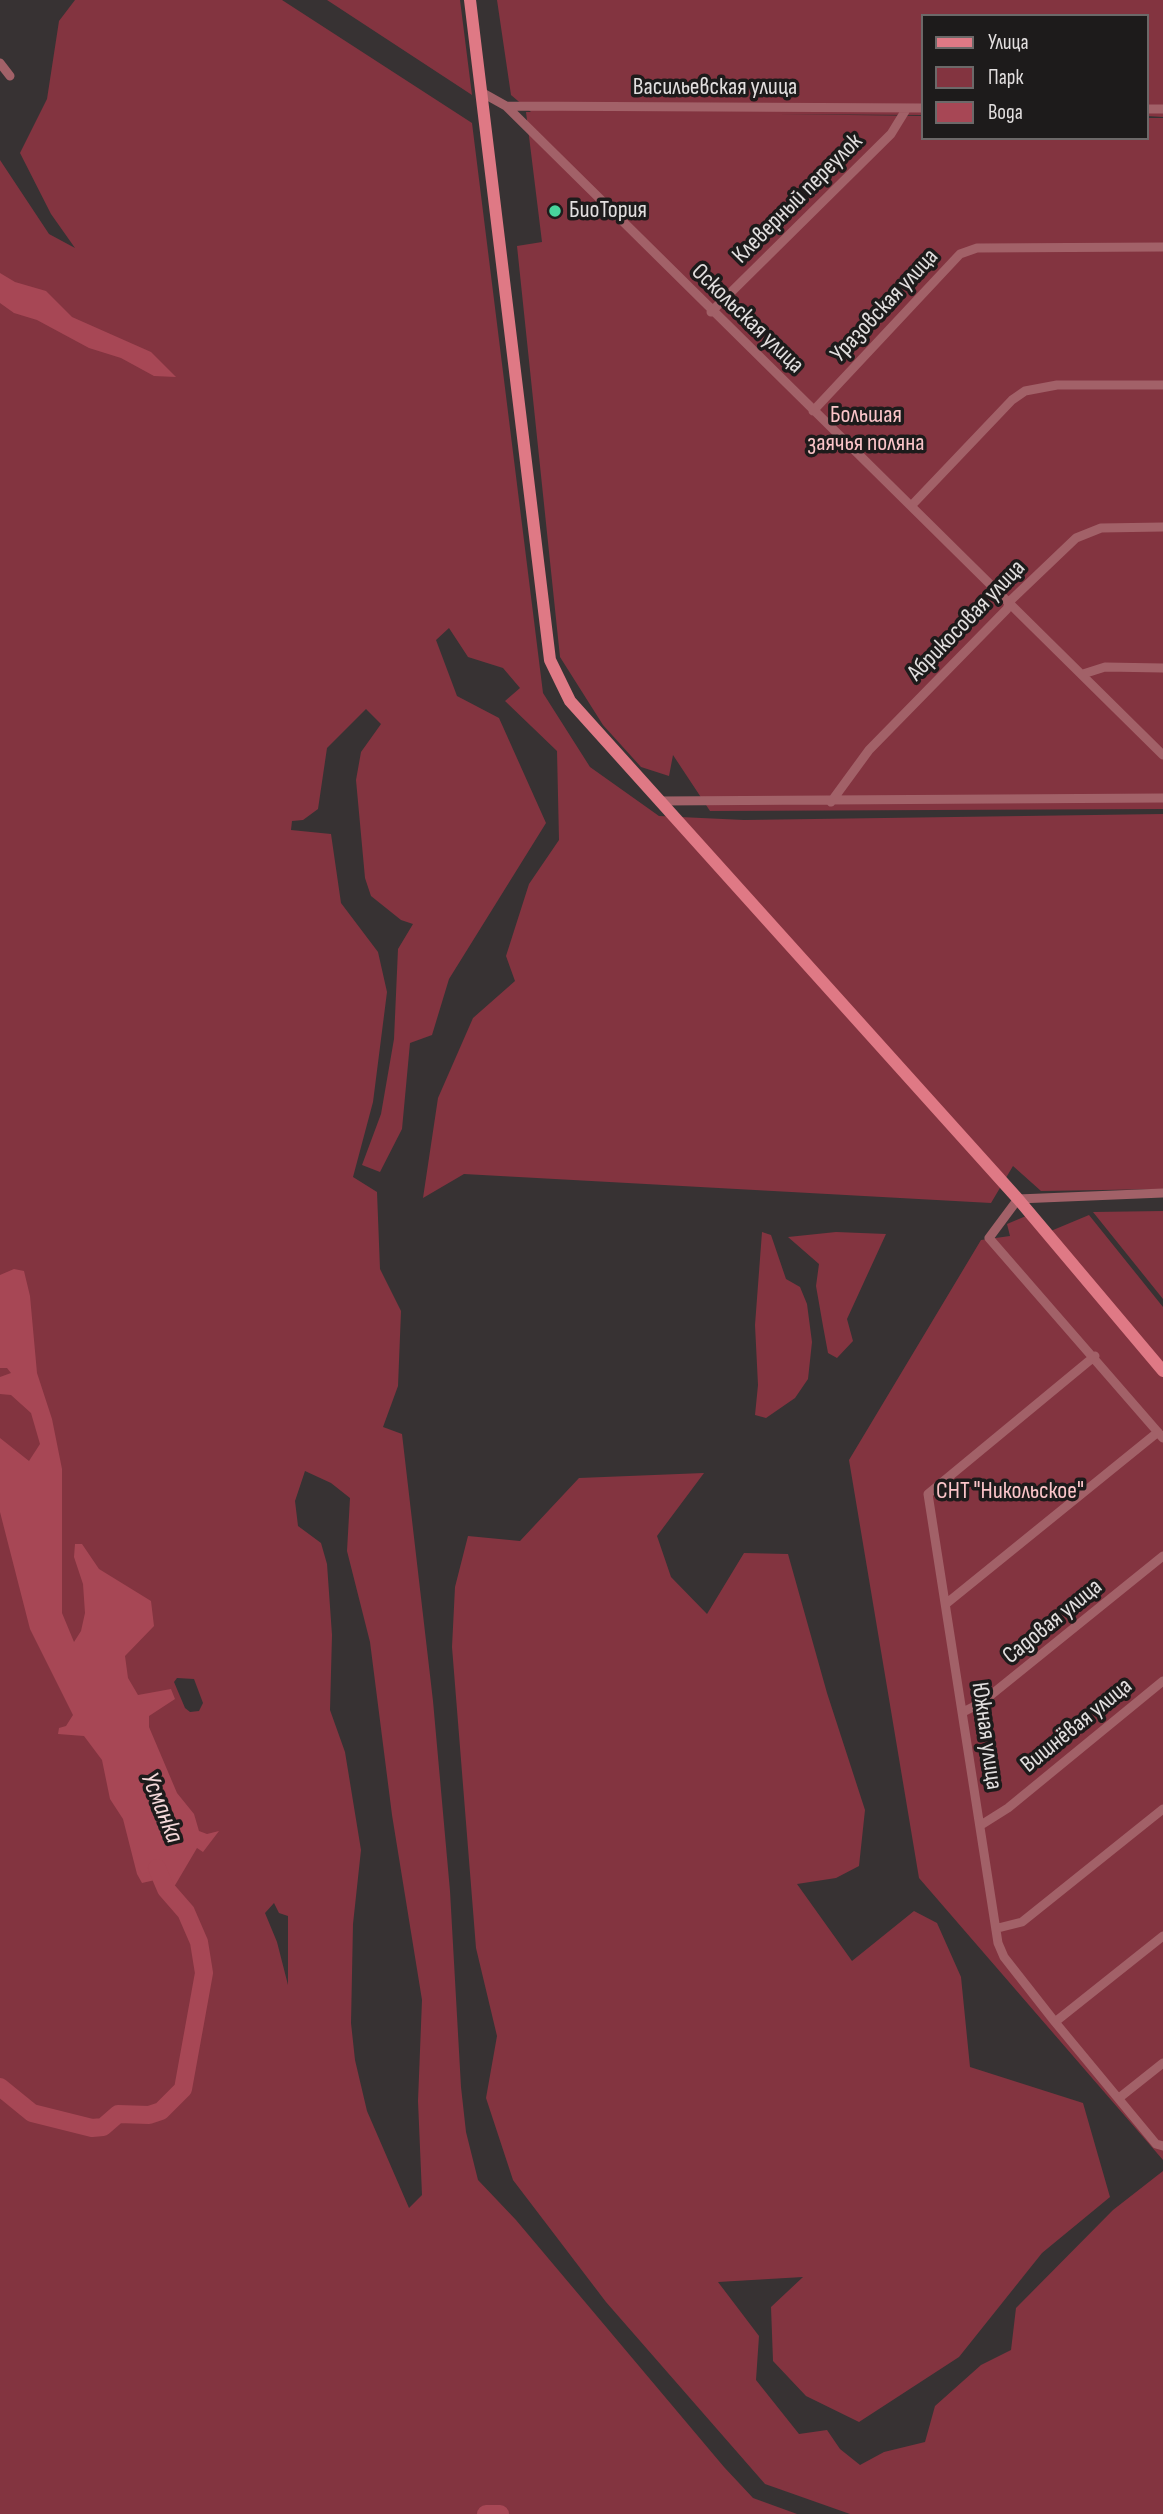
<!DOCTYPE html>
<meta charset="utf-8">
<style>
body{margin:0}
#map{position:relative;width:1163px;height:2514px;overflow:hidden;background:#373233;font-family:"Sofia Sans Condensed",sans-serif}
canvas{display:block}
.legend{position:absolute;left:921px;top:14px;width:228px;height:126px;box-sizing:border-box;background:#1d1b1b;border:2px solid #6c6969;margin:0;padding:9px 12px;list-style:none;font-size:21px;color:#e2dfdf}
.legend li{display:flex;align-items:center;gap:14px;height:35px}
.legend b{width:35px;border:2px solid #6c6969}
</style>
<div id="map">
<canvas width="1163" height="2514"></canvas>
<ul class="legend">
<li><b style="height:9px;background:#df7985"></b>Улица</li>
<li><b style="height:19px;background:#833440"></b>Парк</li>
<li><b style="height:19px;background:#a74755"></b>Вода</li>
</ul>
</div>
<script>
const ctx = document.querySelector('canvas').getContext('2d');
ctx.lineJoin = 'round';
function fillPath(path, color) {
  ctx.fillStyle = color;
  ctx.fill(path, 'evenodd');
}
function shape(rows) {
  const path = new Path2D();
  for (const r of rows) {
    path.moveTo(r[0], r[1]);
    for (let i = 2; i < r.length; i += 2) path.lineTo(r[i], r[i + 1]);
  }
  return path;
}
function stroke(path, color, width, dash) {
  ctx.strokeStyle = color;
  ctx.lineWidth = width;
  ctx.lineCap = dash ? 'butt' : 'round';
  ctx.setLineDash(dash || []);
  ctx.stroke(path);
}
function write(font, color, halo, rows, align = 'center') {
  ctx.font = font + ' "Sofia Sans Condensed",sans-serif';
  ctx.lineWidth = 7;
  ctx.setLineDash([]);
  ctx.textBaseline = 'middle';
  ctx.strokeStyle = halo;
  ctx.fillStyle = color;
  for (const [text, x, y, turn = 0] of rows) {
    ctx.save();
    ctx.translate(x, y);
    ctx.rotate((+turn || 0) * Math.PI / 180);
    ctx.textAlign = isNaN(turn) ? turn : align;
    if (halo) ctx.strokeText(text, 0, 0);
    ctx.fillText(text, 0, 0);
    ctx.restore();
  }
}
const green = shape([
 [75,0,282,0,472,123,543,693,590,767,659,816,744,820,1163,814,1163,1189,1041,1191,1013,1166,991,1203,464,1174,423,1198,438,1098,473,1018,515,981,506,956,529,884,559,840,557,751,505,701,520,688,503,668,468,657,449,628,436,640,457,696,499,718,546,823,449,979,432,1035,410,1043,402,1129,380,1172,362,1165,381,1114,394,1039,398,949,413,924,401,920,371,896,365,878,356,780,361,752,381,724,366,709,327,748,318,809,303,820,292,821,291,830,331,834,341,903,378,952,387,992,373,1102,353,1177,377,1192,380,1269,401,1311,398,1386,383,1427,402,1434,433,1701,450,1891,461,2087,466,2132,478,2180,516,2220,724,2467,753,2498,797,2514,0,2514,0,160,49,234,75,248,51,214,20,153,47,99,59,21],
 [305,1471,331,1483,350,1498,347,1551,370,1642,392,1815,422,2000,418,2101,422,2195,409,2208,367,2111,355,2060,351,2023,353,1924,361,1850,345,1752,330,1710,332,1635,327,1564,321,1543,298,1526,295,1501],
 [177,1678,194,1679,203,1703,199,1711,190,1712,185,1708,174,1682],
 [274,1903,279,1913,288,1916,288,1985,277,1942,265,1913],
 [327,0,460,0,472,95],
 [497,0,1163,0,1163,117,1147,116,1147,16,923,16,923,115,777,114,923,116,923,138,1147,138,1147,118,1163,118,1163,809,710,811,673,755,669,776,641,767,603,725,560,657,517,246,542,242,526,112,531,112,511,95],
 [1163,1211,1163,1299,1093,1212],
 [1089,1215,1163,1307,1163,2160,919,1878,849,1460,981,1240,1010,1236,1007,1224,1026,1216,1046,1233],
 [762,1232,771,1235,786,1279,800,1287,807,1304,812,1342,808,1379,795,1398,766,1418,755,1415,758,1385,755,1325],
 [836,1232,886,1234,847,1319,853,1341,837,1358,828,1353,823,1326,816,1286,819,1264,788,1237],
 [704,1473,657,1536,671,1577,707,1614,744,1553,788,1554,827,1693,865,1810,859,1866,836,1878,797,1884,852,1961,914,1911,937,1923,961,1977,970,2067,1083,2103,1110,2197,1042,2253,959,2357,859,2422,806,2396,773,2361,771,2307,803,2277,718,2282,759,2336,756,2380,799,2434,827,2430,840,2449,860,2465,884,2452,925,2442,935,2406,981,2365,1011,2350,1016,2308,1113,2210,1163,2171,1163,2514,850,2514,765,2484,606,2302,513,2180,486,2098,497,2036,476,1948,452,1647,455,1587,468,1536,520,1541,579,1478]
]);
const water = shape([
 [0,273,15,282,46,291,72,317,151,352,176,377,154,376,121,358,89,348,37,320,14,313,0,303],
 [14,1269,24,1271,30,1296,37,1373,52,1419,62,1469,62,1613,74,1642,81,1631,85,1613,83,1584,74,1557,75,1544,82,1544,99,1569,151,1601,154,1626,125,1656,128,1678,138,1695,171,1689,175,1699,149,1716,149,1727,177,1793,194,1814,199,1831,207,1834,219,1831,203,1852,197,1848,174,1887,166,1889,155,1880,142,1883,137,1874,123,1819,110,1799,102,1760,84,1736,58,1734,59,1728,66,1726,73,1715,30,1629,0,1512,0,1438,29,1461,40,1444,31,1413,11,1395,0,1394,0,1377,11,1373,7,1368,0,1368,0,1275]
]);
const river = shape([
 [0,2087,32,2113,92,2128,103,2127,118,2114,149,2115,161,2111,183,2089,204,1973,199,1942,186,1912,166,1889,157,1868],
 [486,2514,500,2514]
]);
const street = shape([
 [0,63,10,76],
 [481,92,506,106,1163,755],
 [506,106,923,108],
 [1147,109,1163,109],
 [711,312,891,134,907,108],
 [813,411,960,254,977,248,1163,247],
 [912,505,1012,400,1025,391,1057,385,1163,385],
 [1083,674,1105,667,1163,668],
 [660,801,1163,798],
 [831,802,869,750,1007,609,1010,601,1076,538,1101,528,1163,527],
 [1163,1193,1018,1199,989,1238,1163,1438],
 [1095,1356,928,1494,998,1943,1004,1957,1055,2022,1156,2144,1163,2146],
 [947,1603,1158,1432],
 [963,1712,981,1703,1163,1556],
 [981,1825,1008,1808,1163,1681],
 [998,1928,1022,1922,1163,1809],
 [1055,2022,1163,1936],
 [1119,2098,1163,2063]
]);
const secondary = shape([
 [470,0,550,660,570,701,1018,1199,1163,1371]
]);
const markers = [
 [555,211,7,"#48d49d"]
];
const streetNames = [
 ["Васильевская улица",715,88],
 ["Клеверный переулок",798,199,-45],
 ["Уразовская улица",885,306,-47],
 ["Оскольская улица",747,319,44],
 ["Абрикосовая улица",967,621,-46],
 ["Садовая улица",1053,1622,-39],
 ["Вишнёвая улица",1077,1726,-39],
 ["Южная улица",986,1736,82]
];
const poiNames = [
 ["БиоТория",569,211]
];
const parkNames = [
 ["Большая",866,416],
 ["заячья поляна",866,444],
 ["СНТ \"Никольское\"",1010,1492]
];
const waterNames = [
 ["Усманка",161,1808,68]
];
fillPath(green, '#833440');
fillPath(water, '#a74755');
stroke(river, '#a74755', 18);
stroke(street, '#a26168', 9);
stroke(secondary, '#df7985', 12);
for (const [x, y, r, color] of markers) {
  const dot = new Path2D();
  dot.arc(x, y, r, 0, 2 * Math.PI);
  ctx.fillStyle = color;
  ctx.fill(dot);
  stroke(dot, '#1d1b1b', 2.5);
}
write('24px', '#e2dfdf', '#1d1b1b', streetNames);
write('24px', '#e2dfdf', '#1d1b1b', poiNames, 'left');
write('24px', '#fbc5c9', '#1d1b1b', parkNames);
write('italic 26px', '#f4d8d9', '#1d1b1b', waterNames);
</script>
